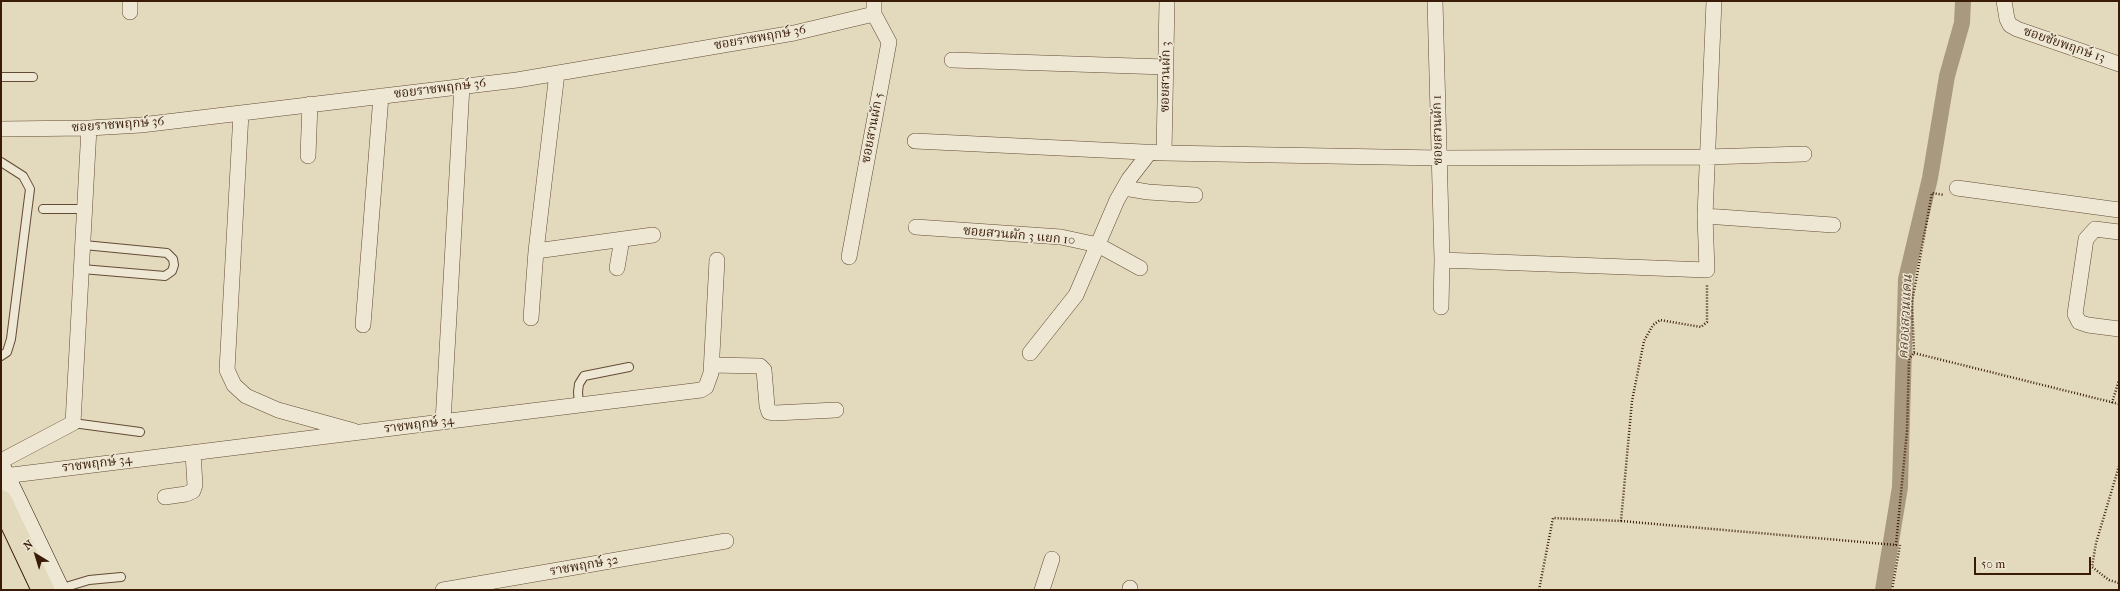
<!DOCTYPE html>
<meta charset="utf-8">
<style>
body{margin:0}
#map{position:relative;width:2120px;height:591px;overflow:hidden;background:#e3dabd;font-family:"IM FELL French Canon",serif}
canvas{display:block}
.frame{position:absolute;inset:0;border:2px solid #391b08;pointer-events:none}
.north{position:absolute;left:16px;top:535px;width:40px;height:40px;-webkit-text-stroke:3px #ede7d4;paint-order:stroke;rotate:322deg;font-size:11px;font-weight:700;line-height:16px;text-align:center;color:#391b08}
.north::after{content:'';display:block;margin:auto;width:14px;height:18px;background:#391b08;clip-path:polygon(50% 0,100% 100%,50% 72%,0 100%)}
.scale{position:absolute;left:1974px;top:557px;width:117px;height:18px;box-sizing:border-box;border:2px solid #391b08;border-top:0;padding-left:5px;font-size:12px;line-height:14px;white-space:nowrap;color:#391b08;-webkit-text-stroke:3px #ede7d4;paint-order:stroke}
</style>
<div id="map">
<canvas width="2120" height="591"></canvas>
<div class="frame"></div>
<div class="north">N</div>
<div class="scale">50 m</div>
</div>
<script>
const ctx = document.querySelector('canvas').getContext('2d');
ctx.lineJoin = 'round';
function shape(rows) {
  const path = new Path2D();
  for (const r of rows) {
    path.moveTo(r[0], r[1]);
    for (let i = 2; i < r.length; i += 2) path.lineTo(r[i], r[i + 1]);
  }
  return path;
}
function stroke(path, color, width, dash) {
  ctx.strokeStyle = color;
  ctx.lineWidth = width;
  ctx.lineCap = dash ? 'butt' : 'round';
  ctx.setLineDash(dash || []);
  ctx.stroke(path);
}
function write(font, color, halo, rows, align = 'center') {
  ctx.font = font + ' "IM FELL French Canon","Noto Serif Thai",serif';
  ctx.lineWidth = 3;
  ctx.setLineDash([]);
  ctx.textBaseline = 'middle';
  ctx.strokeStyle = halo;
  ctx.fillStyle = color;
  for (const [text, x, y, turn = 0] of rows) {
    ctx.save();
    ctx.translate(x, y);
    ctx.rotate((+turn || 0) * Math.PI / 180);
    ctx.textAlign = isNaN(turn) ? turn : align;
    if (halo) ctx.strokeText(text, 0, 0);
    ctx.fillText(text, 0, 0);
    ctx.restore();
  }
}
const canal = shape([
 [1883,590,1900,487,1906,279,1930,178,1947,76,1962,23,1963,1]
]);
const path = shape([
 [1914,353,2119,404],
 [2112,403,2119,380],
 [2119,466,2096,543,2092,567,2109,580,2119,583],
 [1621,521,1896,545,1907,431,1909,359,1914,353,1912,302,1932,193,1944,195],
 [1539,590,1553,518,1621,521,1632,401,1644,341,1653,325,1660,320,1701,327,1707,322,1707,284],
 [1892,590,1900,545]
]);
const lane = shape([
 [1,77,33,77],
 [1,162,23,176,30,189,11,339,7,352,1,356],
 [43,209,85,209],
 [82,269,165,276,172,271,174,265,173,259,167,253,84,245],
 [579,405,578,392,579,384,584,376,629,367],
 [73,423,140,432],
 [59,589,89,580,121,577]
]);
const street = shape([
 [1435,1,1442,260,1441,307],
 [2004,1,2007,19,2010,25,2017,29,2119,64],
 [130,12,130,1],
 [952,60,1166,67],
 [241,113,227,370,234,385,246,396,278,410,354,431],
 [1,129,89,128,141,125,517,80,794,33,874,14],
 [915,141,1164,153,1439,158,1707,157,1804,154],
 [1164,153,1167,1],
 [308,156,310,104],
 [1124,188,1148,192,1195,195],
 [1957,188,2119,210],
 [1705,216,1833,225],
 [916,227,1061,237,1098,245,1140,268],
 [2119,232,2095,229,2086,239,2075,314,2079,322,2088,325,2119,329],
 [536,251,653,235],
 [849,257,889,42,874,14,874,1],
 [1442,260,1707,270,1705,216,1714,1],
 [617,268,622,239],
 [531,318,536,251,557,73],
 [363,325,381,96],
 [1030,353,1076,295,1117,200,1129,179,1150,152],
 [712,365,760,366,764,370,767,406,769,412,775,413,836,410],
 [443,422,462,86],
 [1,461,73,423,89,128],
 [4,476,701,390,706,387,711,373,717,260],
 [165,497,186,494,193,491,195,485,193,453],
 [443,590,726,541],
 [1042,590,1052,559],
 [1130,590,1130,588]
]);
const secondary = shape([
 [1,469,59,590]
]);
const primary = shape([
 [1,501,43,590]
]);
const streetNames = [
 ["ซอยราชพฤกษ์ 36",760,38,-10],
 ["ซอยชัยพฤกษ์ 13",2064,45,19],
 ["ซอยสวนผัก 3",1166,77,-89],
 ["ซอยราชพฤกษ์ 36",440,89,-7],
 ["ซอยราชพฤกษ์ 36",118,125,-4],
 ["ซอยสวนผัก 5",873,128,-79],
 ["ซอยสวนผัก 1",1438,130,-91],
 ["ซอยสวนผัก 3 แยก 10",1019,236,5],
 ["ราชพฤกษ์ 34",419,425,-7],
 ["ราชพฤกษ์ 34",97,464,-7],
 ["ราชพฤกษ์ 32",584,566,-10]
];
const waterNames = [
 ["คลองสวนแดน",1906,317,-87]
];
stroke(canal, '#a9997f', 16);
stroke(lane, '#644b35', 10);
stroke(street, '#644b35', 16);
stroke(secondary, '#391b08', 22);
stroke(primary, '#391b08', 24);
stroke(path, '#391b08', 2.5, [1, 2]);
stroke(lane, '#ede7d4', 8);
stroke(street, '#ede7d4', 15);
stroke(secondary, '#ede7d4', 21);
stroke(primary, '#e3dabd', 22);
write('13px', '#391b08', '#ede7d4', streetNames);
write('italic 14px', '#604732', '#ede7d4', waterNames);
</script>
